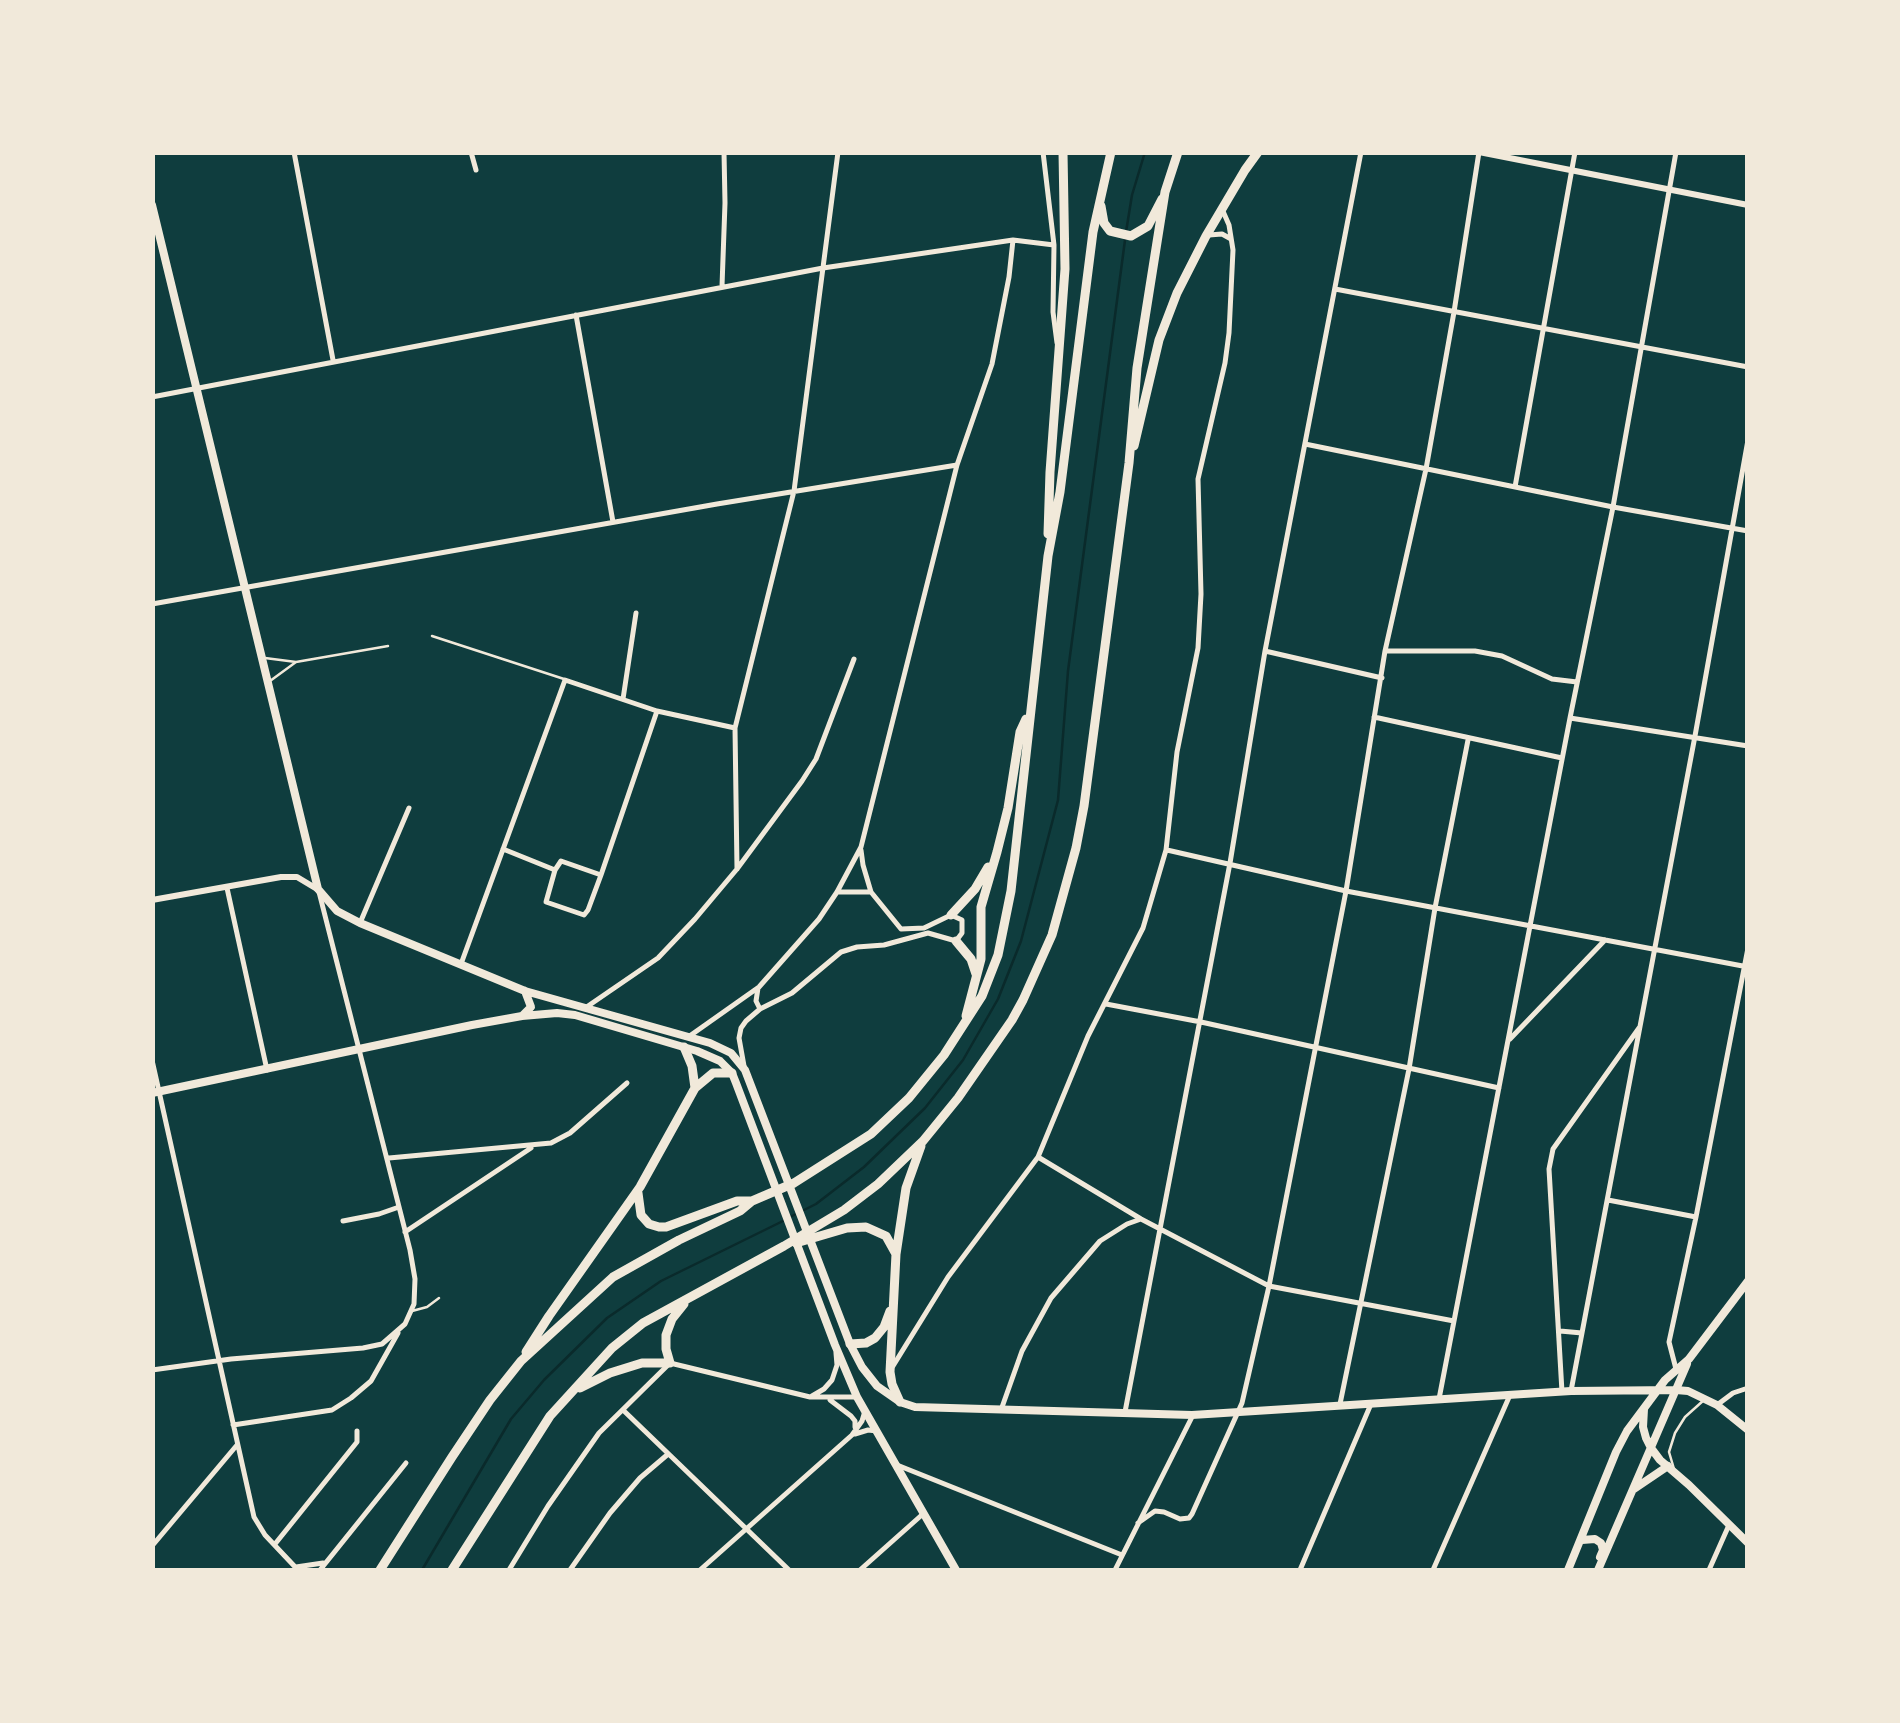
<!DOCTYPE html>
<style>
body{margin:0}
#map{position:relative;width:1900px;height:1723px;overflow:hidden;background:#0f3d3e;font-family:"Nunito Sans",sans-serif}
canvas{display:block}
.frame{position:absolute;inset:0;border:155px solid #f1e9da;pointer-events:none}
</style>
<div id="map">
<canvas width="1900" height="1723"></canvas>
<div class="frame"></div>
</div>
<script>
const ctx = document.querySelector('canvas').getContext('2d');
ctx.lineJoin = 'round';
function shape(rows) {
  const path = new Path2D();
  for (const r of rows) {
    path.moveTo(r[0], r[1]);
    for (let i = 2; i < r.length; i += 2) path.lineTo(r[i], r[i + 1]);
  }
  return path;
}
function stroke(path, color, width, dash) {
  ctx.strokeStyle = color;
  ctx.lineWidth = width;
  ctx.lineCap = dash ? 'butt' : 'round';
  ctx.setLineDash(dash || []);
  ctx.stroke(path);
}
const stream = shape([
 [1126,232,1132,195,1145,152],
 [792,1216,816,1204,864,1167,925,1108,963,1060,998,999,1021,941,1058,800,1068,671,1125,240],
 [422,1570,511,1419,544,1380,607,1318,661,1281,785,1220]
]);
const service = shape([
 [432,636,564,679],
 [265,658,296,662,388,646],
 [270,681,296,662],
 [412,1311,427,1307,439,1298],
 [1674,1469,1669,1452,1675,1433,1685,1417,1704,1400]
]);
const minor = shape([
 [294,152,333,360],
 [471,152,476,170],
 [1043,152,1054,245,1053,312,1057,343],
 [1209,235,1222,234,1231,239],
 [722,286,725,203,724,152],
 [1335,289,1748,367],
 [576,315,613,522],
 [152,397,823,268,1013,240,1054,245],
 [1305,444,1613,507,1748,531],
 [1515,487,1575,152],
 [152,604,717,504,957,465],
 [1265,651,1382,678],
 [1386,651,1475,651,1502,656,1552,679,1577,682],
 [623,699,636,613],
 [1374,717,1562,758],
 [1570,718,1748,746],
 [503,849,555,870,561,861,601,875],
 [1167,850,1346,891,1748,967],
 [737,869,735,728,794,491,838,152],
 [555,870,546,902,584,915,588,910,601,875,657,711],
 [227,888,267,1070],
 [837,892,871,892],
 [360,923,409,808],
 [461,964,565,680,657,711,735,728],
 [758,988,756,1001,760,1009],
 [1106,1004,1201,1022,1499,1088],
 [588,1006,658,958,695,919,737,869,802,781,816,759,854,659],
 [691,1035,759,987,819,919,837,892,861,847,957,465,992,364,1009,277,1013,240],
 [1510,1039,1605,940],
 [152,1060,254,1517,265,1535,298,1570],
 [744,1066,739,1038,741,1028,746,1021,760,1009,792,993,841,952,857,947,884,945,928,933,956,941,962,933,962,920,951,915,924,928,901,929,871,892,863,865,861,850],
 [1038,1157,1141,1219,1269,1286,1454,1321],
 [389,1158,551,1143,570,1133,627,1083],
 [1608,1200,1696,1217],
 [343,1221,379,1214,399,1207],
 [405,1232,531,1148],
 [1560,1331,1582,1333],
 [893,1366,948,1277,1038,1157,1088,1036,1143,928,1166,850,1177,752,1198,648,1201,594,1198,479,1225,363,1229,333,1233,250,1229,225,1222,209],
 [1676,1369,1669,1342,1696,1217,1748,948],
 [152,1370,231,1359,363,1348,382,1344,405,1324,414,1304,415,1279,410,1250,319,892],
 [1571,1391,1695,736,1748,440],
 [1562,1392,1549,1169,1553,1149,1639,1028],
 [812,1396,824,1389,832,1380,837,1365,836,1353],
 [1439,1399,1570,718,1613,507,1676,152],
 [830,1400,851,1416,855,1421,855,1427],
 [1340,1404,1409,1069,1435,908,1468,740],
 [1717,1405,1733,1393,1748,1388],
 [623,1410,789,1570],
 [1001,1410,1022,1351,1051,1298,1100,1241,1127,1224,1141,1219],
 [1125,1412,1230,863,1265,651,1361,152],
 [233,1425,332,1410,351,1398,371,1381,398,1333],
 [855,1434,868,1430,877,1431],
 [897,1465,1122,1555],
 [1138,1523,1155,1511,1164,1512,1180,1519,1189,1518,1192,1514,1242,1403,1269,1286,1346,891,1385,651,1426,469,1454,312,1479,152],
 [275,1544,357,1442,357,1431],
 [152,1546,237,1445],
 [296,1567,323,1563],
 [320,1570,406,1463],
 [509,1570,548,1506,599,1433,670,1363,810,1397,857,1397],
 [570,1570,610,1513,640,1478,667,1455],
 [700,1570,852,1435,862,1421,865,1411],
 [860,1570,924,1513],
 [1115,1570,1192,1417],
 [1300,1570,1371,1404],
 [1433,1570,1510,1395],
 [1709,1570,1729,1525]
]);
const tertiary = shape([
 [1479,152,1748,205],
 [152,900,281,877,297,877,317,889]
]);
const secondary = shape([
 [152,205,318,889,337,911,360,923,525,991,710,1043,731,1053,745,1070,850,1344,862,1367,877,1386,900,1402,915,1407,1192,1415,1571,1391,1676,1390,1688,1391,1717,1405,1748,1430],
 [522,1016,531,1007,525,991],
 [152,1093,472,1025,522,1016,557,1013,575,1015,697,1051,720,1061,732,1073,736,1083,835,1345,857,1397,956,1570],
 [1644,1409,1643,1427,1646,1438,1651,1448,1660,1460,1689,1485,1748,1543],
 [1634,1489,1668,1466],
 [1582,1540,1595,1539,1601,1543,1603,1550,1600,1557],
 [1568,1570,1616,1452,1627,1431,1665,1380,1689,1359,1748,1281],
 [1598,1570,1687,1364]
]);
const trunk = shape([
 [1101,206,1104,223,1110,231,1131,236,1148,226,1162,199],
 [1134,446,1159,340,1177,293,1206,236,1245,170,1258,152],
 [1048,534,1050,472,1065,269,1063,152],
 [951,915,975,889,988,867],
 [956,941,971,959,976,974],
 [966,1016,981,959,981,907,997,852,1008,808,1020,732,1026,719],
 [684,1047,692,1066,695,1088],
 [638,1193,641,1215,649,1224,659,1227,666,1227,737,1201,752,1201],
 [796,1243,847,1228,866,1227,886,1236,896,1254],
 [850,1344,866,1343,875,1338,884,1327,890,1311],
 [526,1352,549,1316,640,1187,695,1088,713,1073,732,1073],
 [580,1388,610,1373,642,1363,670,1363,666,1349,666,1335,672,1319,684,1304],
 [900,1402,892,1384,890,1372,896,1254,906,1188,921,1146],
 [380,1570,452,1457,490,1400,521,1361,613,1277,679,1240,740,1211,752,1201,794,1183,871,1134,909,1098,944,1055,982,996,998,955,1011,891,1048,556,1060,492,1093,232,1111,152],
 [452,1570,550,1416,612,1348,643,1323,784,1246,844,1210,878,1184,923,1141,958,1098,1012,1020,1023,1000,1052,935,1076,848,1084,806,1129,463,1137,368,1165,192,1178,152]
]);
stroke(stream, '#0a2a2b', 2.5);
stroke(service, '#f1e9da', 2.5);
stroke(minor, '#f1e9da', 5);
stroke(tertiary, '#f1e9da', 6);
stroke(secondary, '#f1e9da', 8);
stroke(trunk, '#f1e9da', 9);
</script>
